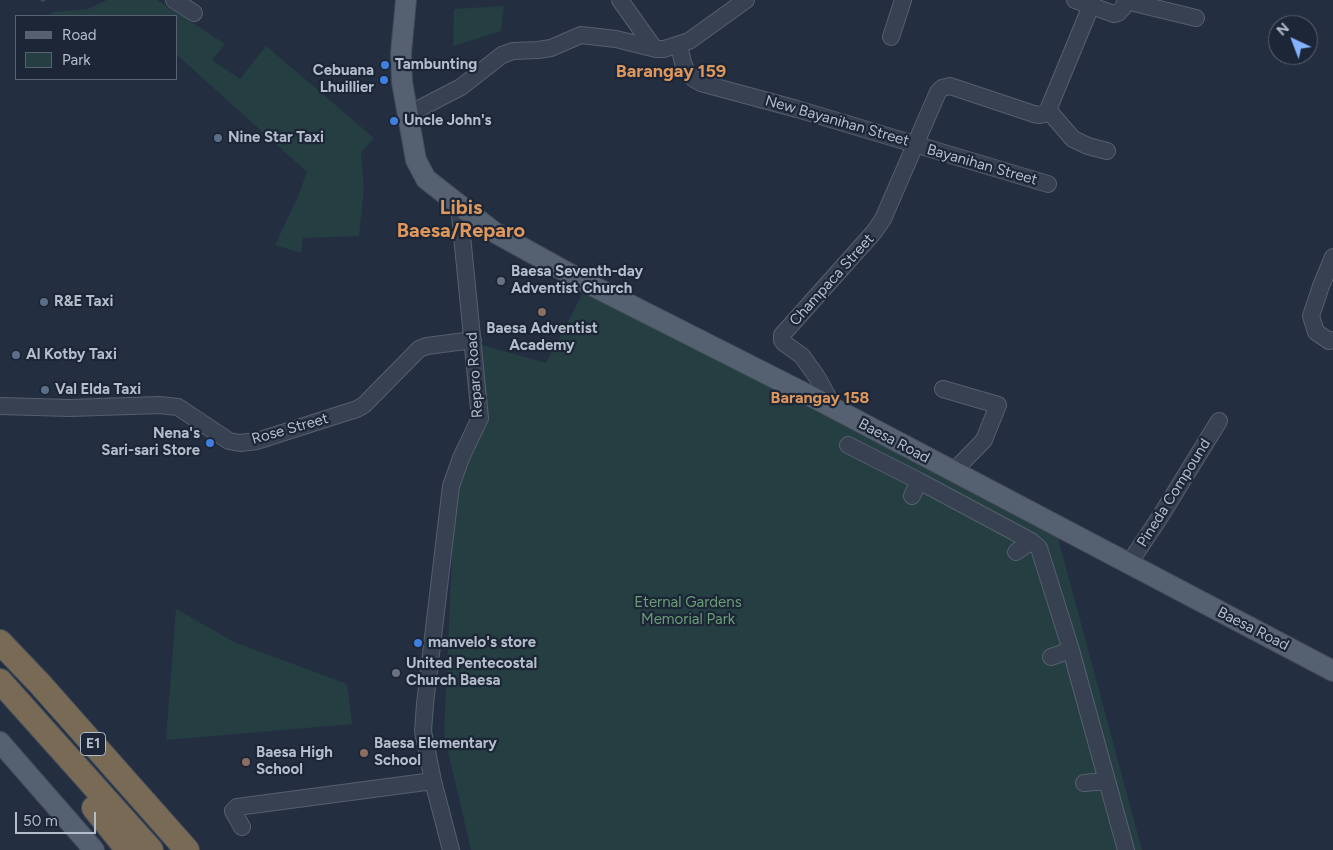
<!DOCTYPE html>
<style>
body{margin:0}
#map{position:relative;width:1333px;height:850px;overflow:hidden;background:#232f41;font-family:Figtree,sans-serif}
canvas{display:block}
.legend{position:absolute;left:15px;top:15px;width:162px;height:65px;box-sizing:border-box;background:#1c2636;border:1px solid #596272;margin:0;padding:6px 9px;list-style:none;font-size:15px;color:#b4bdcb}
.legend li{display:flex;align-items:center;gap:10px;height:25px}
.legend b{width:25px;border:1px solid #596272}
.north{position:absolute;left:1268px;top:15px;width:50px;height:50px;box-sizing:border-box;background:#1c2636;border:1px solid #596272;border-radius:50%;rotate:317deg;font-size:14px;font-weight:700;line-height:20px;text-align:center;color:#b4bdcb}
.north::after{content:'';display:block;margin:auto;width:18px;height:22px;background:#85b2ff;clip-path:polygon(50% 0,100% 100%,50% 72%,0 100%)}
.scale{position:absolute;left:15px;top:812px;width:81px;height:22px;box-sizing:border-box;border:2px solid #b4bdcb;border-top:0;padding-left:6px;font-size:15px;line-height:18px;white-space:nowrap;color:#b4bdcb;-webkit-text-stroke:4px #1c2636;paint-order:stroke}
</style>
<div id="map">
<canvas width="1333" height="850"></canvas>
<ul class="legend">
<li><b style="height:6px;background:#556071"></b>Road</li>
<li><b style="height:14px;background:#253e42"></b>Park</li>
</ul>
<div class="north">N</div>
<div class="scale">50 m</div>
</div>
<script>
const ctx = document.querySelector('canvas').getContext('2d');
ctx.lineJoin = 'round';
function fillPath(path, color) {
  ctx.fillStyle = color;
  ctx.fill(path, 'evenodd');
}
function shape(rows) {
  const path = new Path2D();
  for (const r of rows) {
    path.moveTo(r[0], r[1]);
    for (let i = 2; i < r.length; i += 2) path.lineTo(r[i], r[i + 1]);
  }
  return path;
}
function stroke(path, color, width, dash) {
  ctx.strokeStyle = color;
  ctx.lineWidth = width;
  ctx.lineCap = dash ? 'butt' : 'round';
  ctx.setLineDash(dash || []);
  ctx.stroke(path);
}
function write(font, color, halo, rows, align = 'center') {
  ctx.font = font + ' Figtree,sans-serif';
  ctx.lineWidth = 4.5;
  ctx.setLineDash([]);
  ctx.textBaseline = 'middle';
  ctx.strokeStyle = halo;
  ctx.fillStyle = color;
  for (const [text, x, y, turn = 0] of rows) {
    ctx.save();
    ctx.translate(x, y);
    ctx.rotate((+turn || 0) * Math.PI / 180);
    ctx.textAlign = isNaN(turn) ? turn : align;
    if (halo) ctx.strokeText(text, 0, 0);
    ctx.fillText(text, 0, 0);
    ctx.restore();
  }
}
const green = shape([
 [107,0,157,0,225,44,212,60,240,79,266,46,374,138,361,153,364,188,359,236,303,238,301,253,275,245,299,194,307,172,176,54,176,16,51,16,53,12,88,9],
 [504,6,501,31,453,46,454,9],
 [585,289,824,412,1058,538,1142,850,471,850,444,734,455,487,484,420,475,343,546,363],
 [176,609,234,642,347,684,352,724,166,740]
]);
const stream = shape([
 [42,0,44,0]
]);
const minor = shape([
 [174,0,194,13],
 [620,0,654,48],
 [1075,0,1114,14,1118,13,1123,8,1126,0],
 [1126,1,1196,18],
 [891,37,903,0],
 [679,45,683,63,687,72,694,79,701,83,797,109,1048,184],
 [1048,110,1073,139,1088,146,1107,151],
 [407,115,461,87,502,55,513,51,538,50,551,48,581,35,616,39,656,49,664,49,689,41,746,0],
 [1333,257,1321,286,1311,316,1316,332,1329,341,1333,340],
 [943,389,998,405,984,440,953,472],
 [824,403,827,395,817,377,802,356,784,343,782,340,782,335,874,232,883,219,938,92,942,88,950,86,1034,114,1040,115,1044,114,1048,110,1091,6],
 [0,406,70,408,159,405,178,407,229,441,240,443,257,441,357,409,364,405,419,349,427,346,473,340],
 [848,445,919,481,1031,541,1039,548,1071,650,1126,850],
 [912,496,919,481],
 [1016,552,1031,541],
 [1128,565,1160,517,1219,421],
 [1051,657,1071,650],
 [1084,783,1107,781],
 [242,827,233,811,237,807,433,781],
 [451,850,433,781,423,731,425,704,451,486,461,458,480,418,459,205]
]);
const major = shape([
 [406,0,401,53,402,82,416,160,426,179,494,232,579,279,824,403,1333,671],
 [0,742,94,850]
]);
const highway = shape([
 [0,642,40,684,187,850],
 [0,681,151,850],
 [94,808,128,850]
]);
const markers = [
 [385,65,5,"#3f7fe0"],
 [384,80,5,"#3f7fe0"],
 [394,121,5,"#3f7fe0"],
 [218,138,5,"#5c6f8a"],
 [501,281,5,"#6b7280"],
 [44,302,5,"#5c6f8a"],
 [542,312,5,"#8d6e63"],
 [16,355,5,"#5c6f8a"],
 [45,390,5,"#5c6f8a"],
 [210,443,5,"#3f7fe0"],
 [418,643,5,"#3f7fe0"],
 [396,673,5,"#6b7280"],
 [364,753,5,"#8d6e63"],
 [246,762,5,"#8d6e63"]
];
const shields = [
 [93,744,25]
];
const shieldNames = [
 ["E1",93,744]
];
const poiNames = [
 ["Tambunting",395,65],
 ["Cebuana",374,71,"right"],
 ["Lhuillier",374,88,"right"],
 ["Uncle John's",404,121],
 ["Nine Star Taxi",228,138],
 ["Baesa Seventh-day",511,272],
 ["Adventist Church",511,289],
 ["R&E Taxi",54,302],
 ["Baesa Adventist",542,329,"center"],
 ["Academy",542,346,"center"],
 ["Al Kotby Taxi",26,355],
 ["Val Elda Taxi",55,390],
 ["Nena's",200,434,"right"],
 ["Sari-sari Store",200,451,"right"],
 ["manvelo's store",428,643],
 ["United Pentecostal",406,664],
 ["Church Baesa",406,681],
 ["Baesa Elementary",374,744],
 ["School",374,761],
 ["Baesa High",256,753],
 ["School",256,770]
];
const streetNames = [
 ["New Bayanihan Street",837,121,16],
 ["Bayanihan Street",982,165,16],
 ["Champaca Street",832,280,-48],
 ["Reparo Road",475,375,-94],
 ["Rose Street",290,429,-16],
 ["Baesa Road",894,441,28],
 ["Pineda Compound",1174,493,-58],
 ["Baesa Road",1253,629,27]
];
const parkNames = [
 ["Eternal Gardens",688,603],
 ["Memorial Park",688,620]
];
const neighbourhoodNames = [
 ["Barangay 158",820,398]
];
const quarterNames = [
 ["Barangay 159",671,72]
];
const districtNames = [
 ["Libis",461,208],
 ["Baesa/Reparo",461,231]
];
fillPath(green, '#253e42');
stroke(stream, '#354a69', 3);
stroke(minor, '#555f6e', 18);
stroke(major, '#414a5a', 22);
stroke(highway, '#424c5b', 26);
stroke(minor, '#374151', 16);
stroke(major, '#556071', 20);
stroke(highway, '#786a54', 24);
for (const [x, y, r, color] of markers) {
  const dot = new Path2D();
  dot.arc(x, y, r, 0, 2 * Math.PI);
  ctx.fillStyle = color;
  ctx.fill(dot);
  stroke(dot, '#1c2636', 2);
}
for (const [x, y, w] of shields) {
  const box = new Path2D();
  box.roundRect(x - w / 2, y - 11.5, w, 23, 4);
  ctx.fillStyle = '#1c2636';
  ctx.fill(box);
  stroke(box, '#b4bdcb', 1);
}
write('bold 14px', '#b4bdcb', null, shieldNames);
write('bold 15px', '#b4bdcb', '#1c2636', poiNames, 'left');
write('15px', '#b4bdcb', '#1c2636', streetNames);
write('15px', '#699e76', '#1c2636', parkNames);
write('bold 16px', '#de975d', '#1c2636', neighbourhoodNames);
write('bold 18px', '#de975d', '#1c2636', quarterNames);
write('bold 20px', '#de975d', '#1c2636', districtNames);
</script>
